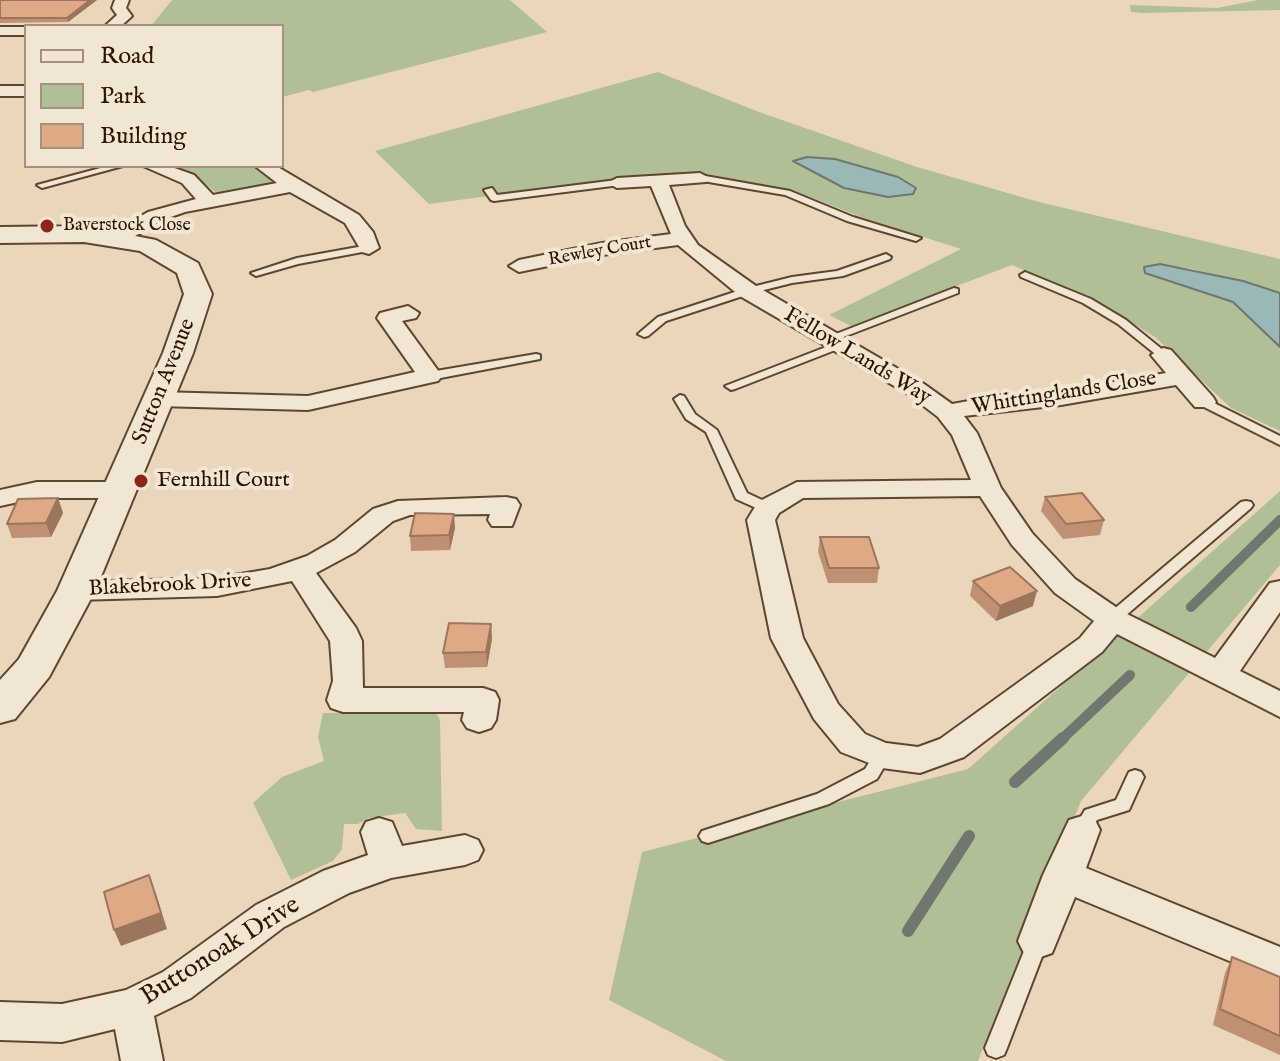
<!DOCTYPE html>
<style>
body{margin:0}
#map{position:relative;width:1280px;height:1061px;overflow:hidden;background:#ead7bb;font-family:"IM FELL English",serif}
canvas{display:block}
.legend{position:absolute;left:24px;top:24px;width:260px;height:144px;box-sizing:border-box;background:#f1e5d3;border:2px solid #a3927f;margin:0;padding:10px 14px;list-style:none;font-size:24px;color:#2f1500}
.legend li{display:flex;align-items:center;gap:16px;height:40px}
.legend b{width:40px;border:2px solid #a3927f}
</style>
<div id="map">
<canvas width="1280" height="1061"></canvas>
<ul class="legend">
<li><b style="height:10px;background:#f1e5d3"></b>Road</li>
<li><b style="height:22px;background:#b0bf95"></b>Park</li>
<li><b style="height:22px;background:#dea985"></b>Building</li>
</ul>
</div>
<script>
const ctx = document.querySelector('canvas').getContext('2d');
ctx.lineJoin = 'round';
function fillPath(path, color) {
  ctx.fillStyle = color;
  ctx.fill(path, 'evenodd');
}
function shape(rows) {
  const path = new Path2D();
  for (const r of rows) {
    path.moveTo(r[0], r[1]);
    for (let i = 2; i < r.length; i += 2) path.lineTo(r[i], r[i + 1]);
  }
  return path;
}
function stroke(path, color, width, dash) {
  ctx.strokeStyle = color;
  ctx.lineWidth = width;
  ctx.lineCap = dash ? 'butt' : 'round';
  ctx.setLineDash(dash || []);
  ctx.stroke(path);
}
function write(font, color, halo, rows, align = 'center') {
  ctx.font = font + ' "IM FELL English",serif';
  ctx.lineWidth = 8;
  ctx.setLineDash([]);
  ctx.textBaseline = 'middle';
  ctx.strokeStyle = halo;
  ctx.fillStyle = color;
  for (const [text, x, y, turn = 0] of rows) {
    ctx.save();
    ctx.translate(x, y);
    ctx.rotate((+turn || 0) * Math.PI / 180);
    ctx.textAlign = isNaN(turn) ? turn : align;
    if (halo) ctx.strokeText(text, 0, 0);
    ctx.fillText(text, 0, 0);
    ctx.restore();
  }
}
const green = shape([
 [172,0,510,0,547,32,313,92,309,90,282,97,282,26,151,26],
 [1258,0,1280,0,1280,10,1143,13,1131,12,1130,5,1217,8],
 [658,72,759,112,917,167,1039,202,1280,259,1280,293,1193,269,1160,264,1144,268,1145,273,1233,302,1280,347,1280,431,1231,408,1156,338,1100,302,1012,265,851,326,829,315,961,249,861,217,795,191,701,173,565,186,429,204,375,151],
 [170,166,254,166,274,182,218,194,194,175],
 [1280,491,1280,565,1081,801,978,1061,726,1061,609,1000,642,852,968,769],
 [352,707,431,710,437,714,440,720,442,831,416,829,405,813,369,818,358,824,344,824,342,849,333,861,291,880,253,803,282,777,324,761,318,737,323,713,344,713]
]);
const water = shape([
 [807,157,835,159,898,177,916,188,913,194,888,197,844,188,793,161,807,157],
 [1160,264,1243,281,1280,293,1280,347,1233,302,1145,273,1144,267,1160,264]
]);
const streamFar1 = shape([
 [1191,607,1280,520],
 [1061,740,1130,675]
]);
const stream = shape([
 [1015,782,1063,738],
 [908,931,969,836]
]);
const service = shape([
 [108,166,123,166,42,188,37,185,108,166],
 [700,175,790,191,853,217,921,238,916,241,847,221,785,195,697,180,695,178,700,175],
 [617,180,620,181,620,185,494,201,491,200,484,190,492,188,497,195,617,180],
 [369,245,373,246,373,250,298,264,256,276,251,273,297,258,369,245],
 [886,254,891,257,890,259,843,276,792,283,752,293,666,321,648,336,644,337,638,334,658,317,744,289,792,277,837,271,886,254],
 [1025,272,1091,299,1126,320,1169,355,1163,358,1159,357,1118,324,1083,303,1021,277,1020,275,1025,272],
 [954,288,958,289,958,293,833,341,825,341,823,339,954,288],
 [839,342,845,345,843,347,735,389,731,390,725,386,839,342],
 [536,354,540,355,540,359,430,380,424,376,430,372,536,354],
 [680,395,684,396,695,414,717,430,747,493,773,505,775,508,773,511,763,511,736,499,706,432,686,419,674,399,680,395],
 [1204,398,1280,436,1280,445,1200,405,1198,402,1200,399,1204,398],
 [1246,501,1251,502,1253,505,1251,508,1117,623,1107,623,1104,619,1107,615,1241,502,1246,501],
 [882,749,888,751,891,755,877,779,829,804,708,843,702,841,699,836,702,831,817,794,865,769,876,751,882,749],
 [1135,770,1141,772,1144,777,1129,810,1097,820,1088,835,1082,837,1076,835,1073,830,1085,810,1116,800,1129,772,1135,770],
 [1038,933,1045,935,1048,941,1007,1048,1004,1055,996,1058,988,1055,985,1048,1028,941,1031,935,1038,933]
]);
const minor = shape([
 [115,0,129,0,126,8,132,16,121,26,105,26,117,15,112,8,115,0],
 [0,27,26,27,26,35,0,35,0,27],
 [0,86,26,86,26,96,0,96,0,86],
 [143,166,169,166,194,175,213,195,277,183,255,166,276,166,359,215,373,232,379,248,369,254,362,252,345,223,290,192,185,212,162,220,125,242,111,242,108,238,111,234,148,212,196,199,182,183,143,166],
 [700,173,709,178,706,182,669,185,685,226,698,245,756,286,924,384,952,404,1002,395,1061,391,1166,373,1151,355,1163,348,1171,350,1213,397,1216,402,1213,407,1195,407,1176,385,1061,405,964,416,977,433,1001,488,1032,533,1075,579,1123,612,1215,658,1270,583,1280,581,1280,612,1240,671,1280,691,1280,717,1117,634,1102,652,964,757,920,773,882,768,841,752,814,719,771,638,747,520,758,502,797,482,971,480,952,435,938,417,908,394,740,296,678,245,602,255,519,272,509,266,519,260,602,243,671,234,651,186,617,188,608,183,617,178,700,173],
 [980,496,1012,545,1055,593,1094,621,1080,638,940,739,918,747,886,743,865,734,838,704,803,638,775,520,779,513,803,498,980,496],
 [408,306,419,313,416,318,402,321,442,376,438,381,308,410,158,406,146,399,158,392,308,396,415,372,377,318,380,313,408,306],
 [37,482,119,482,128,484,132,490,128,496,119,498,37,498,0,506,0,490,37,482],
 [506,497,516,499,520,505,512,526,492,526,488,520,490,514,410,515,393,521,355,552,316,573,356,628,362,641,363,688,483,688,495,692,499,700,496,720,491,728,479,732,467,728,462,720,464,712,343,712,331,708,327,700,333,681,330,641,292,581,217,596,76,600,66,598,61,591,66,584,76,582,217,578,270,569,307,556,335,540,373,509,398,501,506,497],
 [1082,816,1095,820,1100,830,1086,868,1280,947,1280,982,1075,897,1052,953,1038,958,1024,953,1018,941,1043,875,1069,820,1082,816],
 [379,818,392,822,402,846,465,835,478,840,483,850,478,860,465,865,391,878,349,893,284,927,191,998,154,1016,163,1061,121,1061,115,1029,62,1042,0,1040,0,1002,62,1004,126,990,163,972,256,905,323,871,368,855,361,832,366,822,379,818]
]);
const tertiary = shape([
 [84,226,156,240,198,263,212,294,193,353,95,591,49,677,15,719,0,723,0,680,19,659,57,591,163,353,184,294,177,273,140,251,84,242,0,243,0,227,84,226]
]);
const wall = shape([
 [0,0,97,0,68,22,0,23],
 [1045,497,1104,520,1100,535,1063,539,1041,511],
 [58,498,63,513,51,537,12,538,7,524],
 [455,528,450,550,411,551,410,536],
 [820,537,879,568,877,583,828,583,818,552],
 [973,581,1033,606,996,621,970,596],
 [491,624,492,639,487,667,445,668,443,653],
 [1232,957,1280,977,1280,1055,1213,1025,1225,973]
]);
const shadedWall = shape([
 [90,0,97,0,68,22,67,18],
 [58,498,63,513,51,537,46,523],
 [454,514,455,528,450,550,449,535],
 [1037,591,1033,606,996,621,1000,606],
 [491,624,492,639,487,667,486,652],
 [155,891,167,929,121,946,114,930]
]);
const building = shape([
 [0,0,90,0,67,18,0,18,0,0],
 [1082,493,1104,520,1066,524,1045,497,1082,493],
 [58,498,46,523,7,524,18,499,58,498],
 [415,513,454,514,449,535,410,536,415,513],
 [820,537,869,537,879,568,829,568,820,537],
 [1010,567,1037,591,1000,606,973,581,1010,567],
 [449,623,491,624,486,652,443,653,449,623],
 [149,875,161,913,114,930,104,892,149,875],
 [1232,957,1280,977,1280,1036,1220,1009,1232,957]
]);
const markers = [
 [47,226,8,"#8f2418"],
 [141,481,8,"#8f2418"]
];
const farPoinames = [
 ["Baverstock Close",63,226]
];
const farStreetnames = [
 ["Rewley Court",600,252,-10]
];
const streetNames = [
 ["Fellow Lands Way",857,357,31],
 ["Sutton Avenue",165,382,-68],
 ["Whittinglands Close",1064,394,-9],
 ["Blakebrook Drive",170,586,-3]
];
const poiNames = [
 ["Fernhill Court",157,481]
];
const nearStreetnames = [
 ["Buttonoak Drive",221,952,-32]
];
fillPath(green, '#b0bf95');
fillPath(water, '#9ab8b8');
stroke(water, '#6f776e', 2);
stroke(streamFar1, '#6f776e', 10);
stroke(stream, '#6f776e', 12);
stroke(service, '#5e462f', 4);
stroke(minor, '#5e462f', 4);
stroke(tertiary, '#5e462f', 4);
fillPath(service, '#f1e5d3');
fillPath(minor, '#f1e5d3');
fillPath(tertiary, '#f1e5d3');
fillPath(wall, '#bf9172');
fillPath(shadedWall, '#9b765d');
fillPath(building, '#dea985');
stroke(building, '#9b765d', 2);
for (const [x, y, r, color] of markers) {
  const dot = new Path2D();
  dot.arc(x, y, r, 0, 2 * Math.PI);
  ctx.fillStyle = color;
  ctx.fill(dot);
  stroke(dot, '#f1e5d3', 3);
}
write('18px', '#2f1500', '#f1e5d3', farPoinames, 'left');
write('18px', '#2f1500', '#f1e5d3', farStreetnames);
write('22px', '#2f1500', '#f1e5d3', streetNames);
write('22px', '#2f1500', '#f1e5d3', poiNames, 'left');
write('26px', '#2f1500', '#f1e5d3', nearStreetnames);
</script>
